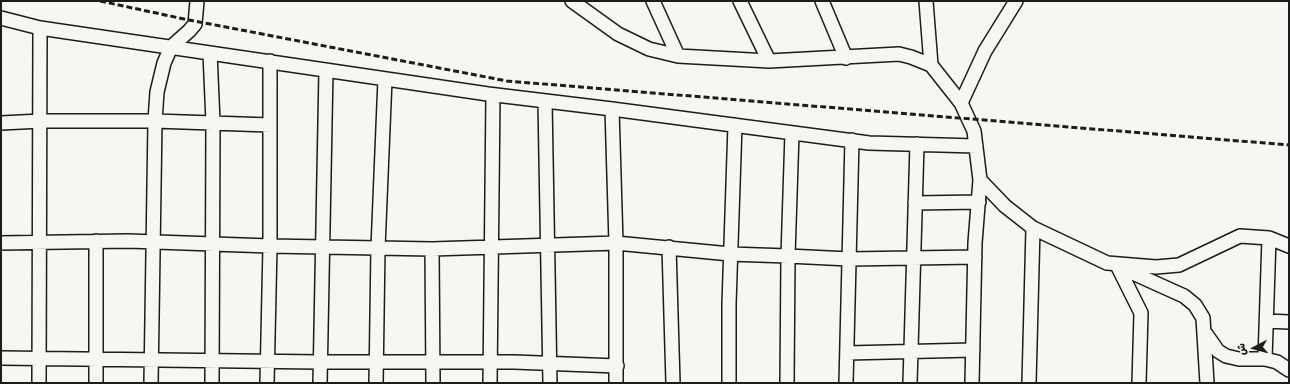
<!DOCTYPE html>
<meta charset="utf-8">
<style>
body{margin:0}
#map{position:relative;width:1290px;height:384px;overflow:hidden;background:#f6f6f2;font-family:Pangolin,"Playpen Sans Arabic",sans-serif}
canvas{display:block}
.frame{position:absolute;inset:0;border:2px solid #1c1c1c;pointer-events:none}
.north{position:absolute;left:1234px;top:328px;width:40px;height:40px;-webkit-text-stroke:3px #f6f6f2;paint-order:stroke;rotate:264deg;font-size:11px;font-weight:700;line-height:16px;text-align:center;color:#1c1c1c}
.north::after{content:'';display:block;margin:auto;width:14px;height:18px;background:#1c1c1c;clip-path:polygon(50% 0,100% 100%,50% 72%,0 100%)}
</style>
<div id="map">
<canvas width="1290" height="384"></canvas>
<div class="frame"></div>
<div class="north">ش</div>
</div>
<script>
const ctx = document.querySelector('canvas').getContext('2d');
ctx.lineJoin = 'round';
function shape(rows) {
  const path = new Path2D();
  for (const r of rows) {
    path.moveTo(r[0], r[1]);
    for (let i = 2; i < r.length; i += 2) path.lineTo(r[i], r[i + 1]);
  }
  return path;
}
function stroke(path, color, width, dash) {
  ctx.strokeStyle = color;
  ctx.lineWidth = width;
  ctx.lineCap = dash ? 'butt' : 'round';
  ctx.setLineDash(dash || []);
  ctx.stroke(path);
}
const minor = shape([
 [572,1,618,34,649,49,678,56,769,61],
 [653,1,678,56],
 [740,1,769,61,899,54,911,57,931,65,961,103,974,131,980,180,975,243,972,383],
 [822,1,846,58],
 [926,1,931,65],
 [1,18,40,28,488,94,612,109,869,143,976,146],
 [210,53,213,122,212,383],
 [545,101,550,383],
 [961,103,985,51,1016,1],
 [612,109,616,243,616,383],
 [1,123,41,121,155,121,269,125],
 [980,180,1005,206,1033,228,1107,263,1156,267,1179,265,1240,236,1269,238,1289,246],
 [915,203,979,202],
 [96,241,96,383],
 [1,243,128,241,270,246,432,249,616,243,730,254,788,256,849,259,975,257],
 [669,247,673,383],
 [432,249,433,383],
 [1118,267,1141,313,1139,383],
 [1124,269,1184,296,1195,305,1203,318,1207,383],
 [1267,321,1289,322],
 [1206,334,1218,351,1226,356,1239,359,1265,359,1277,362,1289,370],
 [847,353,973,350],
 [1,358,320,362,514,362,617,366],
 [1265,359,1269,238],
 [39,383,40,28],
 [151,383,155,121,157,92,164,63,171,47,189,31,195,24,197,1],
 [267,383,270,246,270,61],
 [320,383,326,70],
 [376,383,378,248,385,79],
 [490,383,493,95],
 [729,383,729,304,735,125],
 [787,383,788,256,792,133],
 [846,383,852,140],
 [910,383,917,144],
 [1029,383,1033,228]
]);
const rail = shape([
 [100,1,184,19,507,81,1289,145]
]);
stroke(minor, '#1c1c1c', 16);
stroke(minor, '#f6f6f2', 13);
stroke(rail, '#1c1c1c', 3, [6, 3]);
</script>
